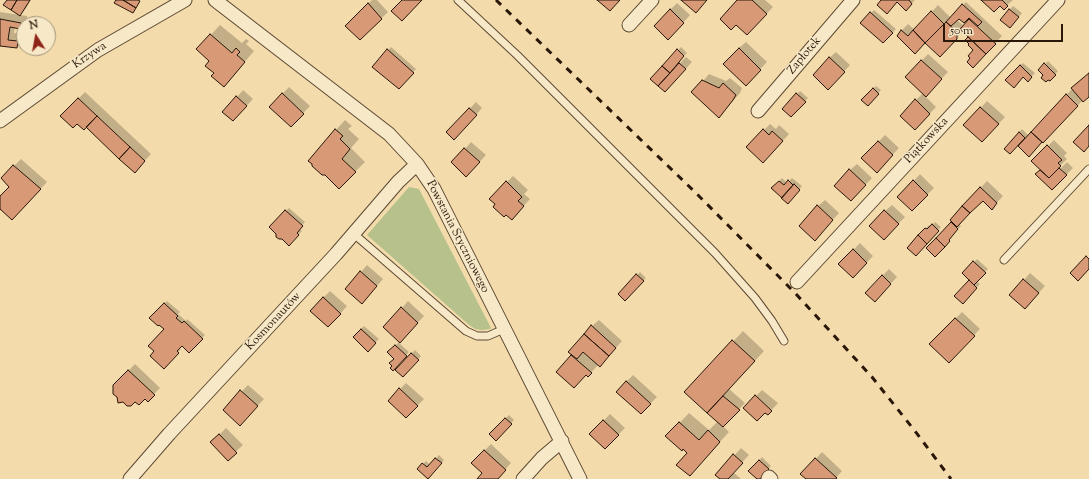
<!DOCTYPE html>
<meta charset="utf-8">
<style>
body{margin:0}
#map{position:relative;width:1089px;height:479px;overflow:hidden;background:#f3dbab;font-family:"Sorts Mill Goudy",serif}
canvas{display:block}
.north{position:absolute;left:16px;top:16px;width:40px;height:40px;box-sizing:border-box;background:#f7e8c8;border:1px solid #a5947c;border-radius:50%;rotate:349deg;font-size:11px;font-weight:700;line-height:16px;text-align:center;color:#29170a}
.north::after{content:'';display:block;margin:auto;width:14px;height:18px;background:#8f2418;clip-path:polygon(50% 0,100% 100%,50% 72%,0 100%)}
.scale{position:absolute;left:943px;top:24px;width:120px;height:18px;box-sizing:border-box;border:2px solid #29170a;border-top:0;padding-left:5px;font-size:12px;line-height:14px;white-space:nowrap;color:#29170a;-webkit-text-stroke:3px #f7e8c8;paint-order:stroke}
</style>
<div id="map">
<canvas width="1089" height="479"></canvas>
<div class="north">N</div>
<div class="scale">50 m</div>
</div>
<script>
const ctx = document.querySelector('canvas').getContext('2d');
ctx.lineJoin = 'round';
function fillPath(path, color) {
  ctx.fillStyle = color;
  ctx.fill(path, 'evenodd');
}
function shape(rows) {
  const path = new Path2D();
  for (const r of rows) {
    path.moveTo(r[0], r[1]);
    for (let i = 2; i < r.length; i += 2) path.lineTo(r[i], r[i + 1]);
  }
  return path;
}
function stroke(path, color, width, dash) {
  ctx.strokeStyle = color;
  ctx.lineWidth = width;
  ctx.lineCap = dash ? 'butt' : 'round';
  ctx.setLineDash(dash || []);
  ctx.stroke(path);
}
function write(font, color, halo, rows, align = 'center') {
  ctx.font = font + ' "Sorts Mill Goudy",serif';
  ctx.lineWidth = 3;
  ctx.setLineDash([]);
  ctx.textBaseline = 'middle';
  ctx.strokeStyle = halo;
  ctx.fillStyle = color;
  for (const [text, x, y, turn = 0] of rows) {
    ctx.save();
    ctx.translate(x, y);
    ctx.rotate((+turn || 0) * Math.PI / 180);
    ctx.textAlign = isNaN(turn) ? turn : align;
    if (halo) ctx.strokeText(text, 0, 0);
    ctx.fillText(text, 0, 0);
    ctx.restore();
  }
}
const green = shape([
 [409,187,419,189,491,328,490,329,481,330,475,329,468,324,367,235]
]);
const shadow = shape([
 [8,0,31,0,26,8,20,15],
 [372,0,377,0,388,12,360,39,346,26],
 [738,0,765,0,773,7,754,27],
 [883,0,915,0,906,9,897,1],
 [982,0,1013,0,1004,8,1000,5],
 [966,2,1002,36,973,67,975,50,966,40,969,37,963,31,940,55,926,42,898,36,902,30,908,24,915,30,938,5,951,18],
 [969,17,971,18,964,26,957,20,959,18],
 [677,3,690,15,675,32,670,10],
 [1013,6,1022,13,1013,24,1001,20],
 [874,10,896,29,883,42,871,13],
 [0,12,27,16,27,21,20,27,15,27,14,33,24,35,23,41,17,47,0,45],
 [220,25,242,43,246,39,249,41,246,44,254,51,233,76,210,61,198,49],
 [746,42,767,62,746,84,739,48],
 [391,47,416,69,398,88,388,50],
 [681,47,687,53,677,63,679,64,686,57,692,62,672,84,652,79],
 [836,52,850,65,835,82,829,58],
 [928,54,948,72,925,96,936,107,922,122,916,100,923,93,906,77],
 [1048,61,1058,71,1050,80,1039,70],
 [1023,63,1035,73,1028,80,1024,76,1007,80],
 [1089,73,1089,95,1083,100,1029,155,1018,145,1005,149,1022,129,1029,136,1066,95],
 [709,74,726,81,730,78,742,88,740,93,719,117,703,81],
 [876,86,881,90,868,105,863,100],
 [289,87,310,106,291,126,270,107],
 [243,90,253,99,240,113,237,97],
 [800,91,808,98,791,116,783,109],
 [85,92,151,154,141,165,86,126,61,116],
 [987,101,1005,117,989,134,965,125],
 [476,102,482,108,461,132,448,132],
 [345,120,352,126,348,129,359,139,351,148,365,162,339,188,336,130],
 [770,124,776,129,779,125,789,134,770,155,764,130],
 [885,135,899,148,883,165,863,158],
 [1054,140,1067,153,1064,156,1067,159,1055,171,1057,172,1067,162,1073,168,1052,189,1037,174,1041,170,1033,161],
 [471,142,486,155,473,169,465,149],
 [21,159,47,182,19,212,0,208,0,197,11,186,2,178],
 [857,164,872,178,851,200,850,170],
 [920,174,934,188,912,210,899,197],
 [513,176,528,190,524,194,530,199,518,212,496,204,490,199],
 [782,178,787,183,792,178,802,186,791,199,773,188],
 [987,181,1003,196,992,208,983,199,959,224,961,226,951,236,952,237,935,255,928,248,953,222,963,206],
 [825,200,839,213,821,233,818,206],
 [892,205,905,217,890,232,885,211],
 [289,208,305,222,299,229,302,231,289,244,270,227],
 [935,222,941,227,916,255,908,248,929,225,931,227],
 [860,243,873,256,853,277,840,264],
 [977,259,988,269,976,281,980,284,962,303,970,280,963,273],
 [367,265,383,279,362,303,361,272],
 [889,269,897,277,881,294,866,293],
 [640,272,646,278,625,299,619,294],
 [1030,273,1045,286,1025,308,1024,280],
 [330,291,347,306,335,320,323,298],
 [167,301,180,312,178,314,186,321,187,319,205,335,189,352,182,345,179,348,181,349,164,367,155,351,165,329,151,318],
 [408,301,424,316,399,343,409,352,393,369,395,359,389,352,400,341,402,308],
 [962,312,980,329,949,362,931,344],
 [599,320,622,341,606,359,599,364,588,376,586,374,557,372,573,354,592,326],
 [364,326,379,339,368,350,354,337],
 [743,331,764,351,729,389,745,403,723,426,729,432,699,465,689,453,667,436,689,413,709,430,718,421,686,392],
 [415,350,421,356,403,376,396,370],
 [135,364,160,388,148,400,145,398,135,400,114,385],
 [633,375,657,397,641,413,626,382],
 [406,383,424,399,413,410,400,389],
 [248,385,264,399,246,418,224,410],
 [762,390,778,403,768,414,756,396],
 [610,414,625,428,605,448,591,434],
 [509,415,514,420,496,440,490,434],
 [226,428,243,445,228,459,212,442],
 [491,444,511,463,497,479,478,479,483,473,484,451],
 [741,448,749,455,733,472,741,479,722,479,717,475],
 [822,452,842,471,835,479,807,479,802,474],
 [439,455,444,460,428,477,418,469,426,461,430,465],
 [762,457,771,466,758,479,750,471]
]);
const building = shape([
 [7,0,17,0,11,10,3,5,7,0],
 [17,0,30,0,20,16,11,10,17,0],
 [116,0,123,0,136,8,133,13,114,3,116,0],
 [123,0,138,0,140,1,136,8,123,0],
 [402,0,422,0,402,21,391,11,402,0],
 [597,0,620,0,610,11,597,0],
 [681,0,707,0,696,13,681,0],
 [737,0,752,0,767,14,747,35,736,25,731,30,720,19,737,0],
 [881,0,909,0,912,4,906,11,897,2,887,14,877,5,881,0],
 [981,0,1002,0,1008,6,1004,10,1000,6,994,12,981,0],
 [368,3,382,19,360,40,345,26,368,3],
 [962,4,982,22,978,26,969,18,964,23,959,19,951,26,946,22,962,4],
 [670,9,684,23,668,40,654,26,670,9],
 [1009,9,1019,17,1010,28,1000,20,1009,9],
 [931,11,944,24,925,43,913,30,931,11],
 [870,12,893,33,883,43,860,23,870,12],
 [0,19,21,23,20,29,10,27,8,40,18,41,17,48,0,46,0,19],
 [969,19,996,44,986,54,960,29,969,19],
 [946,22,957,32,957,39,940,57,925,43,946,22],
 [901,30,908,36,913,30,925,43,915,54,897,36,901,30],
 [210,34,232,53,236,48,240,52,237,55,245,62,224,87,211,76,214,73,205,66,209,61,196,49,210,34],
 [968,37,986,54,973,68,967,62,970,58,968,56,973,50,968,45,969,44,965,40,968,37],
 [739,48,761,70,746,86,723,64,739,48],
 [387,49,414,73,399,89,372,67,387,49],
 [677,49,684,56,670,73,662,66,677,49],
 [829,57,845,72,828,90,813,75,829,57],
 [921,60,942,79,926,97,905,77,921,60],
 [679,63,686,69,665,92,658,86,679,63],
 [1044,63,1056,75,1050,81,1048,80,1046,82,1041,78,1043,75,1038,70,1044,63],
 [1020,65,1032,77,1028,82,1023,77,1014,88,1005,80,1020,65],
 [662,66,670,73,658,86,650,79,662,66],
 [1089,73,1089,97,1083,102,1071,88,1089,73],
 [702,80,719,88,723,83,736,95,733,100,719,118,691,92,702,80],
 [873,88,879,94,868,106,861,100,873,88],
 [282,93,304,114,291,127,269,107,282,93],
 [796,93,806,102,791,117,782,109,796,93],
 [1066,94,1078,106,1043,143,1031,132,1066,94],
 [236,96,247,106,233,121,222,112,236,96],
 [78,98,97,116,84,130,77,124,73,128,60,116,78,98],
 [915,99,930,114,915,130,900,116,915,99],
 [980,107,999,124,982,142,963,125,980,107],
 [469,108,477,115,454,140,446,132,469,108],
 [97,116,130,147,119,159,86,127,97,116],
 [1089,125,1089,146,1084,152,1073,142,1089,125],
 [335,129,343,136,340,139,350,149,342,159,356,172,339,189,325,175,322,175,312,166,312,164,308,161,335,129],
 [763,129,769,135,772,131,783,141,763,163,746,147,763,129],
 [1019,132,1025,138,1010,154,1004,149,1019,132],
 [1031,132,1042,142,1029,157,1018,146,1031,132],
 [878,141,893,155,877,173,861,158,878,141],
 [1047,145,1062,160,1058,163,1061,166,1049,178,1031,161,1047,145],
 [130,147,145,161,135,173,119,159,130,147],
 [464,148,480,162,466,177,451,162,464,148],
 [13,165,41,189,12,220,0,209,0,196,9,187,1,178,13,165],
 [1059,168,1067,175,1052,190,1035,174,1040,170,1049,178,1059,168],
 [849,169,866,185,851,201,834,186,849,169],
 [788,180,793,185,782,198,771,188,779,181,784,185,788,180],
 [913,180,928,195,912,211,897,197,913,180],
 [506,181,522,197,518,201,524,206,512,220,506,215,504,217,493,207,495,204,489,199,506,181],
 [794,184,800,190,788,204,781,198,794,184],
 [980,187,997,203,992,210,983,201,970,213,962,206,980,187],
 [817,205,833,220,815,241,799,226,817,205],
 [962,206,970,213,957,227,950,220,962,206],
 [285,210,303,226,297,233,299,235,289,246,282,239,279,239,276,237,276,234,269,227,285,210],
 [884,210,899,224,884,240,869,226,884,210],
 [951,222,958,229,949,240,950,241,945,247,936,238,951,222],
 [932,224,939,231,927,244,918,235,925,228,927,229,932,224],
 [918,235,927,244,916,256,907,248,918,235],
 [936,238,945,247,935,257,926,248,936,238],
 [853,249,867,263,853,278,838,264,853,249],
 [1086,256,1089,259,1089,269,1078,281,1070,273,1086,256],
 [973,261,986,273,974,285,962,273,973,261],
 [360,271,377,286,362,304,345,289,360,271],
 [636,274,644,281,625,301,618,294,636,274],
 [882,275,891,284,875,302,865,293,882,275],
 [1023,279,1039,293,1025,309,1009,295,1023,279],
 [969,280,977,288,963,304,954,296,969,280],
 [323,297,341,314,328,327,310,311,323,297],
 [164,303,178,316,176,318,182,323,184,321,203,339,189,353,182,346,177,351,179,353,164,369,150,356,154,351,148,346,164,329,159,325,158,326,149,318,164,303],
 [401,307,418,323,400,343,383,327,401,307],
 [955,318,975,336,949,363,929,344,955,318],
 [591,325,616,348,609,356,584,334,591,325],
 [361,329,376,343,368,352,353,337,361,329],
 [584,334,609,356,600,367,583,352,577,359,568,352,584,334],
 [732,340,755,361,707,413,684,392,732,340],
 [395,345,407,356,393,371,390,368,392,366,389,363,394,359,387,352,395,345],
 [411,353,419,360,403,377,395,370,411,353],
 [571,355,592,373,588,377,586,375,574,388,556,372,571,355],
 [128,370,155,395,148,402,145,399,139,405,135,402,131,406,127,406,123,402,118,403,117,397,113,394,113,385,128,370],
 [626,381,651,404,641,414,616,392,626,381],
 [399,388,418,406,406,418,388,401,399,388],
 [240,390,258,406,240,426,223,410,240,390],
 [755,395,772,411,768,415,765,413,757,421,743,408,755,395],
 [723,396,740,410,723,427,707,413,723,396],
 [505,418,512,424,496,441,489,434,505,418],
 [603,420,619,435,605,449,589,434,603,420],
 [679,422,699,440,708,430,720,442,690,476,676,465,687,453,683,449,682,451,665,436,679,422],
 [219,434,237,453,228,461,210,442,219,434],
 [484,450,506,470,498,479,477,479,482,473,471,463,484,450],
 [733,454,743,463,728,479,720,479,715,475,733,454],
 [435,458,442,463,428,479,417,469,422,463,427,467,435,458],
 [815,458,837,478,836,479,806,479,800,474,815,458],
 [759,460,769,469,760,479,757,479,748,471,759,460]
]);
const lane = shape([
 [458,0,517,55,715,253,755,298,772,321,784,341],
 [354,234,466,331,477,336,488,336,504,329],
 [1004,260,1089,169]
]);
const street = shape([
 [215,0,389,134,417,164,434,189,580,479],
 [629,25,652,0],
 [758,111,853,0],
 [0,121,98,50,185,0],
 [797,282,1058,0],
 [130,479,169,434,336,254,398,182,417,164],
 [523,479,542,458,562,441],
 [768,479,769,477,771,479]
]);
const rail = shape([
 [496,0,696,193,796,294,872,377,915,431,951,479]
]);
const streetNames = [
 ["Krzywa",90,56,-34],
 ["Zapłotek",805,56,-50],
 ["Piątkowska",927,141,-47],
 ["Powstania Styczniowego",457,237,63],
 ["Kosmonautów",274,322,-47]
];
fillPath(green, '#b6c18c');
fillPath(shadow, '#0003');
fillPath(building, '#d89a76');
stroke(building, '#29170a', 1);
stroke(lane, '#5c4832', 9);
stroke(street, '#5c4832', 15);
stroke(lane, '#f7e8c8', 7);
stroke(street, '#f7e8c8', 13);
stroke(rail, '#29170a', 3, [7, 7]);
write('12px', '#29170a', '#f7e8c8', streetNames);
</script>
